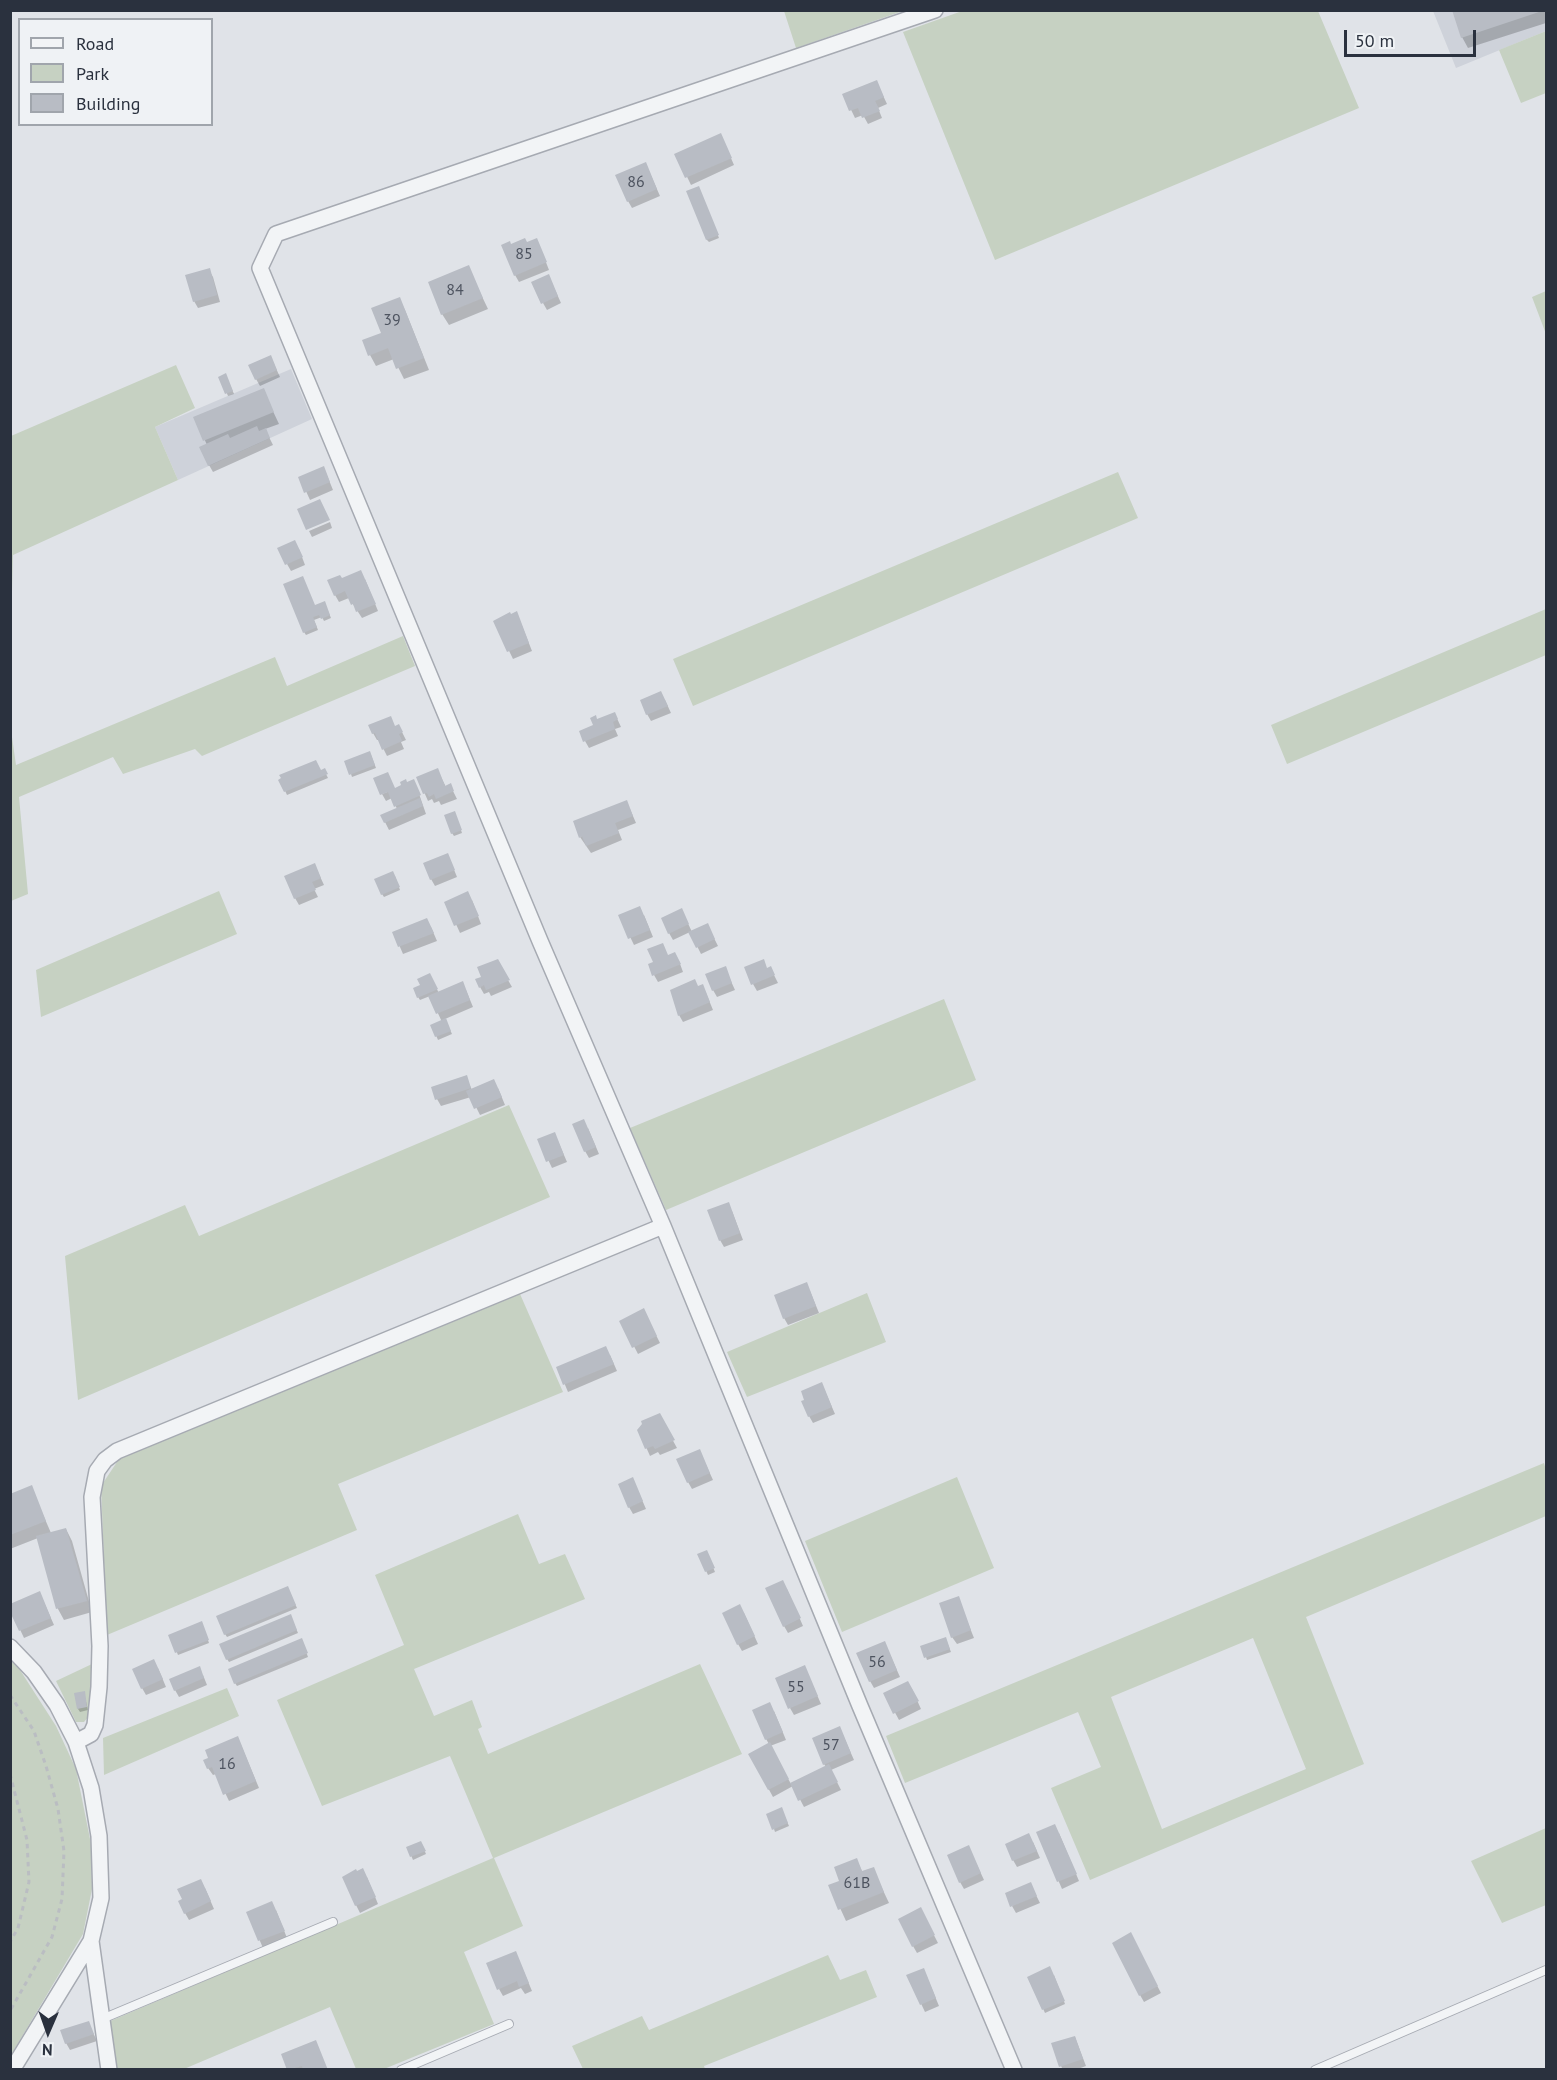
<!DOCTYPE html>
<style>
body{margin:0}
#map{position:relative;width:1557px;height:2080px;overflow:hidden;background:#e0e3e8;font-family:"PT Sans",sans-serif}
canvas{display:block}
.frame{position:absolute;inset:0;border:12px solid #2a313e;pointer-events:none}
.legend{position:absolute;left:18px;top:18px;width:195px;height:108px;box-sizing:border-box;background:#eff2f5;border:2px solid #a0a5ac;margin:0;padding:8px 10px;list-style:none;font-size:18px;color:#2a313e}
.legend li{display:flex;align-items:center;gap:12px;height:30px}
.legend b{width:30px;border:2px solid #a0a5ac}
.north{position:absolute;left:18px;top:2002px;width:60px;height:60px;-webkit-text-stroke:4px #eff2f5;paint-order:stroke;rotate:182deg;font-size:16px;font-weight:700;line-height:24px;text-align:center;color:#2a313e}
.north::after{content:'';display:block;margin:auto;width:21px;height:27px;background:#2a313e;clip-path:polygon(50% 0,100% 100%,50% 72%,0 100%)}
.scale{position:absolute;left:1344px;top:30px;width:132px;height:27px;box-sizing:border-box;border:3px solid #2a313e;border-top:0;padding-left:8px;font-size:18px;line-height:21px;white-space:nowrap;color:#2a313e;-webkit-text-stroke:4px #eff2f5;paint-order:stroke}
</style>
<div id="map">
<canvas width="1557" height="2080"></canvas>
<div class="frame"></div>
<ul class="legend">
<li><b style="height:8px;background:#f2f4f6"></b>Road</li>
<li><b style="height:16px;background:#c6d1c2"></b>Park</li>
<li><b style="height:16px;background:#b8bcc4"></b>Building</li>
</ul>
<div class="north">N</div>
<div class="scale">50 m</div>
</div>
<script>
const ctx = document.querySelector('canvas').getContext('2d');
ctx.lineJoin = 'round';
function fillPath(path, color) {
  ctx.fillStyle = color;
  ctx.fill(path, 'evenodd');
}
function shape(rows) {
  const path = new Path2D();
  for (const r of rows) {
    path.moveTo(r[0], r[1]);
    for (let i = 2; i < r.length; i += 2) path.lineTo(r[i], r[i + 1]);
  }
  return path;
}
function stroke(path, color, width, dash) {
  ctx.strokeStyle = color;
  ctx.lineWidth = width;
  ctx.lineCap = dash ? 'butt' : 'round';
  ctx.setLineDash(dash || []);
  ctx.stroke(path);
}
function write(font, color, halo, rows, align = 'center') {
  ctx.font = font + ' "PT Sans",sans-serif';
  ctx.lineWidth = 4.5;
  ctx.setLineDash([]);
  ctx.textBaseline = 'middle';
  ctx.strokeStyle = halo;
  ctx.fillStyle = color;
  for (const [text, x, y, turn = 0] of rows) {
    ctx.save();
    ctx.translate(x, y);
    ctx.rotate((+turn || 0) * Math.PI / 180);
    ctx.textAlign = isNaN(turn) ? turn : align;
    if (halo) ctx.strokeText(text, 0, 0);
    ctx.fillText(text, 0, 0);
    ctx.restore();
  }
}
const built = shape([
 [1433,11,1546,11,1546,31,1456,68],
 [291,369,312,419,178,480,155,427]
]);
const green = shape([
 [965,10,1318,11,1359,108,995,260,903,32],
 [900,11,900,12,796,48,784,11],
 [1546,31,1546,93,1521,103,1499,50],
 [1546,291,1546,334,1532,297],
 [176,365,195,408,155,427,178,480,13,555,11,629,11,436],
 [1118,472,1138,518,693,706,673,659],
 [1546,609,1546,655,1287,764,1271,725],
 [403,636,415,666,256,733,202,756,195,749,123,774,113,757,19,797,28,894,11,901,11,730,16,765,275,657,287,686],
 [219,891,237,934,41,1017,36,970],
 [944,999,976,1080,666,1210,630,1128],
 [509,1105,550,1197,78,1400,65,1256,185,1205,199,1236],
 [867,1293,886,1342,747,1397,727,1352],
 [520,1294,563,1392,338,1484,357,1530,107,1635,101,1486,119,1459],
 [1544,1463,1546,1470,1546,1516,1306,1617,1364,1764,1090,1880,1051,1788,1101,1767,1078,1712,905,1783,886,1736],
 [1253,1638,1306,1769,1162,1829,1111,1697],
 [957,1477,994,1568,842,1632,805,1541],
 [518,1514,539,1564,565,1554,585,1599,414,1669,434,1716,472,1700,482,1727,478,1729,488,1754,700,1664,742,1754,494,1858,523,1926,464,1952,494,2024,384,2069,356,2069,330,2007,184,2069,114,2070,108,2022,493,1858,450,1756,322,1806,277,1700,404,1645,375,1575],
 [11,1661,20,1670,56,1726,76,1769,91,1844,92,1889,83,1934,11,2055],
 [92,1664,89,1716,84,1722,76,1722,56,1681],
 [227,1688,239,1716,104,1775,103,1738],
 [1546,1828,1546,1905,1502,1923,1471,1861],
 [828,1955,840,1980,866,1970,877,1997,704,2066,705,2069,583,2069,572,2046,642,2016,649,2030]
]);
const shadow = shape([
 [1453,10,1546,10,1546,23,1468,48,1462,37],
 [880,89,887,104,878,108,882,118,868,124,863,115,855,118,844,95],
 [724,142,734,165,691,185,676,154],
 [649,171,660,196,632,208,628,201],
 [700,191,719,238,709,242,707,240],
 [511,245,540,247,549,270,519,282,515,275],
 [468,267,488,309,449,325,442,314],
 [209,270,213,277,220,302,198,308,194,301],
 [552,283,561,303,547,310,543,303],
 [399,298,405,310,429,370,404,379,394,359,376,366,370,355,383,334],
 [274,364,280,377,260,386,256,379],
 [220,377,227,378,234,394,228,396],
 [263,390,279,424,265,429,273,445,213,472,209,465,207,445,195,418],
 [324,468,333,490,310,500,300,478],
 [330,522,332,528,312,537,309,531],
 [299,549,305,565,291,571,287,564],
 [365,579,378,611,362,618,349,598,339,602,335,595,342,580],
 [315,606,326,606,331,618,324,621,322,617,314,620,318,630,306,635,304,632],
 [517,613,532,651,513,659,495,622],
 [665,700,671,713,651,721,647,714],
 [615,714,621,727,615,729,618,736,589,748,585,741,595,726,597,720],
 [399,726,406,740,401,742,404,749,387,756,379,740,377,740,373,733],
 [371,755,376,768,352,777,351,774],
 [324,770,328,778,287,795,280,780],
 [441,777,446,787,450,785,457,799,441,805,439,801,434,803,432,799,428,801,418,778],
 [407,784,417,788,426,814,389,830,382,816,397,809,392,798,386,801,382,794],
 [630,809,636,823,618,830,622,840,591,853,580,837],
 [456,816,462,833,454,836,452,833],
 [451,862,457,877,435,886,431,879],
 [318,872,324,885,314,889,318,897,299,905,295,898],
 [395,876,400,890,384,897,382,894],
 [472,900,481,924,460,933,446,902],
 [644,915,653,937,634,945,620,916],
 [685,917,692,932,711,932,718,946,701,954,690,932,673,940,669,933],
 [431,927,437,941,403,954,394,933],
 [668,956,679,961,683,972,658,982,654,975],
 [497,961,512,987,491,996,489,992,484,994,480,987,483,978],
 [725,968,735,990,717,997,713,990],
 [767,969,774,975,778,983,757,991,753,984],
 [429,975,439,993,466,990,473,1007,445,1019,452,1034,438,1040,432,1026,442,1022,430,996,420,1000,418,997,422,985],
 [698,988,706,993,713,1010,683,1022,679,1015],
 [466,1077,472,1090,498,1088,505,1105,480,1115,471,1097,441,1106,437,1099],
 [588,1128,599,1154,589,1158,585,1151],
 [539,1140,558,1141,567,1162,552,1168],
 [732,1211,743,1240,724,1247,720,1240],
 [810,1291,819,1313,788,1325,784,1318],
 [647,1317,660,1343,638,1354,621,1321],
 [610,1355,617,1371,568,1392,558,1368],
 [825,1391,835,1414,813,1423,809,1416],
 [659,1415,677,1448,660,1455,658,1452,650,1456,639,1431],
 [703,1458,713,1480,692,1489,688,1482],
 [636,1486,646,1509,633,1514,629,1507],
 [31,1487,51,1533,66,1529,72,1541,92,1612,64,1620,58,1609,38,1538,10,1549,10,1495],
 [699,1555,708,1555,715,1572,708,1575],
 [787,1589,803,1626,788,1633,784,1626],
 [289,1591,297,1608,227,1637,225,1634],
 [958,1598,974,1638,957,1644,952,1637],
 [43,1600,54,1625,24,1638,10,1608],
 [744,1613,758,1644,742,1651,738,1644],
 [292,1619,298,1633,229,1662,227,1659],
 [203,1626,209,1643,178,1655,170,1635],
 [947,1642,951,1652,927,1660,926,1657],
 [303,1643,308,1657,237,1686,235,1683],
 [888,1650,900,1677,874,1688,870,1681],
 [158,1668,166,1687,146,1695,142,1688],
 [808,1674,821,1704,794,1715,790,1708],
 [203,1675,207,1685,179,1697,175,1690],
 [912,1689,921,1709,899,1720,885,1694],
 [84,1693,88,1710,80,1712,78,1709],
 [774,1711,786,1740,770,1746,791,1784,826,1767,824,1764,843,1735,854,1760,831,1770,841,1790,804,1807,793,1786,773,1797,750,1755,769,1744,766,1739],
 [241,1745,259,1788,229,1801,216,1774,213,1775,208,1768,210,1759],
 [783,1812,789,1826,775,1832,774,1829],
 [1038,1833,1059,1833,1079,1881,1062,1889],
 [1033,1842,1040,1858,1017,1867,1013,1860],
 [422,1845,426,1854,413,1860,408,1848],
 [972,1854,984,1880,964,1889,960,1882],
 [856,1859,863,1873,873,1869,889,1903,846,1921,830,1886,841,1882],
 [367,1877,378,1904,360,1913,356,1905],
 [205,1888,214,1909,189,1920,185,1913],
 [1034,1891,1040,1903,1016,1913,1012,1906],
 [276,1910,287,1938,263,1948,248,1913],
 [924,1916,938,1943,917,1953,913,1946],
 [1134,1941,1161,1993,1144,2002,1140,1995],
 [519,1960,532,1991,525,1994,521,1988,503,1996,499,1989],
 [1054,1975,1065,2004,1045,2013,1029,1978],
 [908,1976,927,1977,939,2006,925,2012],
 [88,2022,97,2041,70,2050,66,2043],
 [1075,2037,1086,2066,1075,2070,1063,2070,1061,2066],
 [283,2055,328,2070,289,2070]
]);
const building = shape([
 [1452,10,1542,10,1542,11,1461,38],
 [877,80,884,97,875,101,880,111,862,118,858,108,849,111,842,94],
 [721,133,732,158,685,178,674,154],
 [646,162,657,189,627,202,615,175],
 [699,186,719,235,706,240,686,191],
 [525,238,527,242,537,238,547,262,514,276,501,245,510,241,511,244],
 [469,265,483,298,441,315,428,282],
 [210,268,217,295,193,302,185,275],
 [549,274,558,296,541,304,531,282],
 [400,297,424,358,396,369,388,348,368,356,362,340,381,333,371,308],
 [271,355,277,370,255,380,248,365],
 [226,373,233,391,225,394,218,377],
 [264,388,274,412,203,441,193,417],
 [257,426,259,431,266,428,270,438,208,466,199,447,228,434,230,438],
 [324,466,330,482,304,493,298,477],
 [320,499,330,520,306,530,297,509],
 [295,540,303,557,285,565,277,548],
 [361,570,376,604,356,612,353,604,351,605,345,591,334,596,327,580,340,575,342,578],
 [303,576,315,605,325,601,330,615,321,619,319,615,313,617,317,627,303,633,283,584],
 [517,611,529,643,507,652,493,621,510,612,511,614],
 [661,691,668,706,646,715,640,700],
 [615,712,618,719,613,722,615,729,583,742,579,731,593,725,590,718,596,715,597,719],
 [391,716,395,726,399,724,403,732,399,734,402,741,382,750,375,733,372,734,368,725],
 [370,751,375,765,349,775,344,761],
 [316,760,321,770,325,768,328,774,284,792,278,780,281,778,279,775],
 [438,768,445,786,451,783,454,791,436,799,434,794,429,797,427,793,423,794,416,777],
 [388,772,395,788,401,785,400,782,406,779,407,782,414,779,421,795,394,807,388,792,380,795,373,778],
 [420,798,423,806,384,823,380,815],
 [627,800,633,816,615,823,619,833,586,846,582,836,579,838,573,821],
 [455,811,462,830,451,834,444,815],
 [448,853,455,870,430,880,423,863],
 [315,863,321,878,312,882,316,890,294,899,284,876],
 [393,871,400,887,381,895,374,879],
 [468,891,479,916,454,926,444,902],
 [640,906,650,930,628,939,618,915],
 [682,908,689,924,668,934,661,918],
 [427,918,434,933,398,947,392,932],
 [708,923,715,939,696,948,688,932],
 [663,943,668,955,675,952,681,964,652,976,648,964,653,962,647,949],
 [498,959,510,980,486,990,484,985,479,988,475,979,481,977,477,967],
 [764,959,767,968,771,966,775,975,751,985,744,967],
 [726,966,732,983,712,991,705,974],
 [430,973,438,989,417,998,413,988,420,985,417,979],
 [695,979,698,986,703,984,710,1002,678,1016,670,990],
 [463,981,470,1000,436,1014,428,996],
 [446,1018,451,1031,435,1037,430,1025],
 [467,1075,471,1088,435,1100,431,1087],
 [494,1079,502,1097,474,1109,466,1091],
 [584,1119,596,1147,584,1152,572,1124],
 [555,1132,564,1155,546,1162,537,1139],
 [729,1202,740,1233,719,1241,707,1210],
 [807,1282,816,1306,783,1319,774,1295],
 [644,1308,657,1336,632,1348,619,1321],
 [606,1346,614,1364,563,1385,556,1367],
 [822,1382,832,1407,808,1417,801,1401,804,1400,801,1391],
 [660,1413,675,1440,655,1449,653,1446,645,1449,637,1430,642,1424,641,1421],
 [700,1449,710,1473,687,1483,676,1459],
 [633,1477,643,1501,628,1508,618,1484],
 [32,1485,46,1521,10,1535,10,1494],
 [66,1528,87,1601,56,1609,36,1536],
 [707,1550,715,1568,705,1572,697,1554],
 [783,1580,801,1618,783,1627,765,1588],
 [288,1586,296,1605,224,1635,216,1616],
 [40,1591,51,1618,19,1631,10,1612,10,1604],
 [959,1596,971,1630,951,1638,939,1603],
 [740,1604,755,1636,737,1645,722,1613],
 [291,1614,297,1630,226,1660,219,1644],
 [202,1621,209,1640,175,1653,168,1635],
 [946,1637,950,1649,924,1658,920,1646],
 [302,1638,308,1653,234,1684,228,1669],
 [885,1641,897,1670,869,1682,856,1653],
 [154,1659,163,1679,141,1689,132,1669],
 [805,1665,818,1696,788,1709,775,1678],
 [200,1666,204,1678,174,1691,169,1679],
 [908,1681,919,1701,893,1714,883,1693],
 [85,1691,87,1707,77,1709,74,1693],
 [770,1702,783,1732,765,1740,752,1710],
 [840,1726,851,1753,823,1765,812,1738],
 [238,1736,256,1781,223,1795,212,1767,207,1769,203,1760,208,1758,205,1750],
 [770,1742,789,1779,768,1790,748,1754],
 [829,1764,838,1782,798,1801,790,1783],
 [782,1807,788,1823,772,1830,766,1814],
 [1055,1824,1077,1874,1057,1882,1036,1832],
 [1029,1833,1037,1851,1012,1861,1005,1844],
 [421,1841,426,1851,410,1857,406,1847],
 [969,1845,981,1873,959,1883,947,1855],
 [857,1858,862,1871,874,1867,884,1892,838,1910,828,1885,839,1881,834,1867],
 [363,1868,376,1897,355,1906,342,1877,356,1869,357,1871],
 [201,1879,211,1901,184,1914,178,1901,182,1899,177,1889],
 [1031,1882,1037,1896,1010,1907,1005,1893],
 [272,1901,285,1931,258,1941,246,1912],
 [921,1907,935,1935,912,1947,898,1919],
 [1131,1932,1158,1986,1139,1996,1112,1943],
 [516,1951,529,1983,519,1987,517,1981,497,1990,486,1963],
 [1050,1966,1065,2001,1042,2010,1027,1977],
 [924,1968,936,1998,920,2005,906,1975],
 [89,2021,94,2034,65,2044,60,2030],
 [1075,2036,1083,2059,1059,2067,1051,2043],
 [316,2040,328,2070,303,2070,302,2066,287,2070,281,2054]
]);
const path = shape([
 [10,1695,34,1731,46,1766,58,1809,64,1851,62,1899,52,1937,10,2011],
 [10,1774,27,1840,29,1882,18,1928,10,1942]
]);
const lane = shape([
 [102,2019,333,1922],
 [401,2070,509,2024],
 [1315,2070,1546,1970]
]);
const street = shape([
 [935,10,276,234,260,268,540,941,663,1226,860,1706,1014,2070],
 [10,1647,34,1672,57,1705,76,1742,91,1788,99,1836,101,1898,91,1941,12,2070],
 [76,1742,91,1734,95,1725,99,1687,100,1646,92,1497,97,1471,105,1460,117,1451,663,1226],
 [91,1941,109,2070]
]);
const numberNames = [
 ["86",636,182],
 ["85",524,254],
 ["84",455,290],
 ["39",392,320],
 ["56",877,1662],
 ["55",796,1687],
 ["57",831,1745],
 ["16",227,1764],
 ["61B",857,1883]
];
fillPath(built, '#ced2da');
fillPath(green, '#c6d1c2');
fillPath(shadow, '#0003');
fillPath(building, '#b8bcc4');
stroke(lane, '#a6aab2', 10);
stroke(street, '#a6aab2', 18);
stroke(path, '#babdc2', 3, [4.5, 4.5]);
stroke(lane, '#f2f4f6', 8);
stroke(street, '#f2f4f6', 15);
write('16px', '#4e5460', null, numberNames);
</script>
